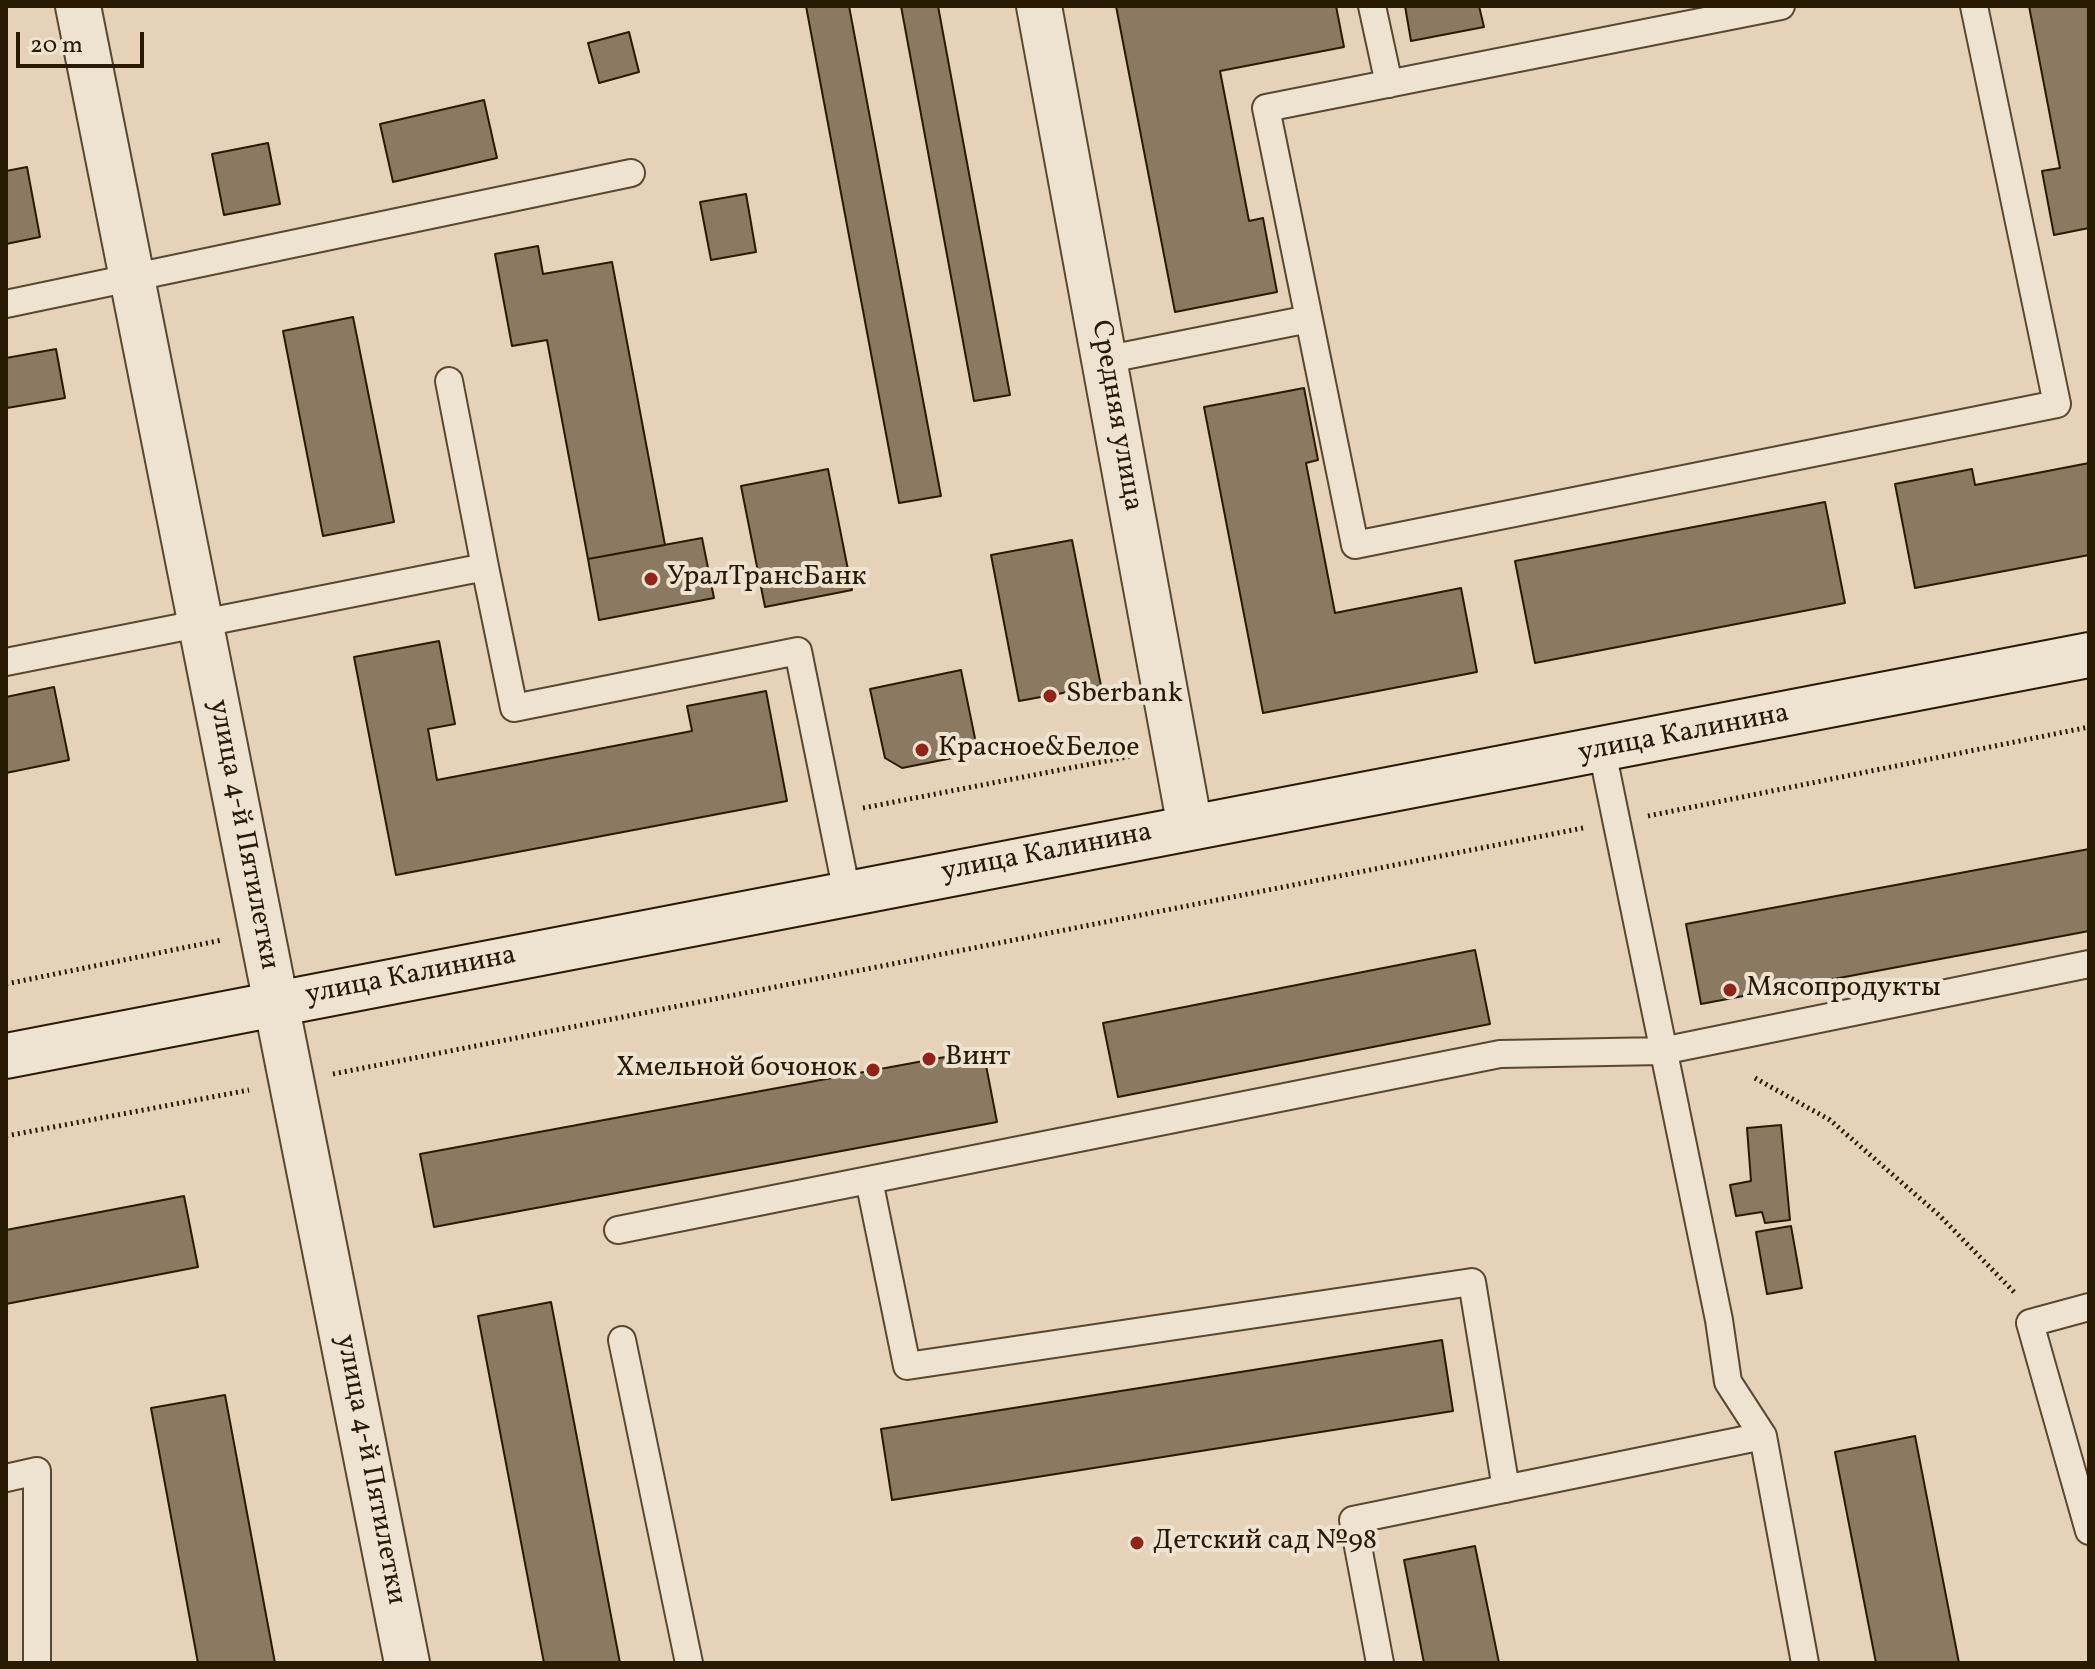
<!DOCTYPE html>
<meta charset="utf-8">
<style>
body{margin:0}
#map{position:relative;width:2095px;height:1669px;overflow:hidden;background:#e5d2b8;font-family:Vollkorn,serif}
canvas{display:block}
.frame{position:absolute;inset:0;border:8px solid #291a03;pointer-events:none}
.scale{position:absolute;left:16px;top:32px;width:128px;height:36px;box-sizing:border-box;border:4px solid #291a03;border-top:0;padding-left:10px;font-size:24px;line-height:28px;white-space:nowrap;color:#291a03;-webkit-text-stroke:6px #eee2d1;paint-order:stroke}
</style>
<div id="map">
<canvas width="2095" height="1669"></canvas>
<div class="frame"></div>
<div class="scale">20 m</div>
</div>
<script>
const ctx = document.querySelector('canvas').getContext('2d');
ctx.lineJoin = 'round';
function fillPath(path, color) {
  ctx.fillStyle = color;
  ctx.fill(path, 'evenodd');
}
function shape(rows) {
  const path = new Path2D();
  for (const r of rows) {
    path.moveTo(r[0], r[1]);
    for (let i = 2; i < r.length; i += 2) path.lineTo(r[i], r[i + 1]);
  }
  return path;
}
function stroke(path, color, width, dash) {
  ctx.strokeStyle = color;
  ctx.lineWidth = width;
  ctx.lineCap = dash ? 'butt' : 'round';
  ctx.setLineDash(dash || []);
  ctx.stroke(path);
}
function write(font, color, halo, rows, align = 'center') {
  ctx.font = font + ' Vollkorn,serif';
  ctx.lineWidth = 8;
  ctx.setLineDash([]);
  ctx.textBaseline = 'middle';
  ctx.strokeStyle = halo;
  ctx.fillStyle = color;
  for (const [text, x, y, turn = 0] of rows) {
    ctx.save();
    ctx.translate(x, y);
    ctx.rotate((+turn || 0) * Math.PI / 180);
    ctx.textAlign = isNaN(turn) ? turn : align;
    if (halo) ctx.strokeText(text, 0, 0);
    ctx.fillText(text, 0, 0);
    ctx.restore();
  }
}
const building = shape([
 [806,6,849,6,941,496,899,503,806,6],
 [901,6,938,6,1010,395,974,401,901,6],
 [1116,6,1336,6,1344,47,1220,71,1249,221,1263,218,1277,292,1175,312,1116,6],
 [1405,6,1479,6,1484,27,1411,41,1405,6],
 [2029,6,2089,6,2089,228,2054,235,2042,171,2060,168,2029,6],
 [629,32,639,72,599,83,588,43,629,32],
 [484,100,497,158,393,182,380,124,484,100],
 [268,143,280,204,224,215,212,154,268,143],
 [27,167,40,237,6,244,6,171,27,167],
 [746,194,756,252,711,260,700,202,746,194],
 [538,246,543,274,612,262,665,545,588,559,547,340,512,346,495,254,538,246],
 [353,317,394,522,323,536,283,331,353,317],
 [56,349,65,398,7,408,6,358,56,349],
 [1304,388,1318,460,1306,463,1335,613,1461,588,1477,672,1263,713,1204,407,1304,388],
 [2089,463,2089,555,1915,588,1895,484,1972,469,1975,485,2089,463],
 [828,469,852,590,765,607,741,486,828,469],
 [1825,502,1845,603,1535,663,1515,561,1825,502],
 [702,538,714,598,599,620,588,559,702,538],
 [1072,540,1101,686,1019,701,991,555,1072,540],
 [439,641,455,724,428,729,437,780,692,731,687,706,766,691,787,801,396,875,354,657,439,641],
 [961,670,978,753,902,768,885,758,870,689,961,670],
 [54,687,69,760,6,773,6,697,54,687],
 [2089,849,2089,931,1701,1004,1686,924,2089,849],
 [1475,950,1490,1024,1118,1097,1103,1023,1475,950],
 [983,1050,997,1122,434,1227,420,1154,983,1050],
 [1781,1125,1790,1220,1765,1223,1762,1212,1736,1216,1730,1185,1751,1181,1747,1128,1781,1125],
 [184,1196,198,1267,6,1304,6,1230,184,1196],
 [1791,1226,1802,1288,1767,1294,1756,1232,1791,1226],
 [551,1302,620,1663,544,1663,478,1316,551,1302],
 [1442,1340,1453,1411,892,1500,881,1429,1442,1340],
 [225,1395,275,1663,198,1663,151,1408,225,1395],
 [1915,1436,1959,1663,1876,1663,1835,1452,1915,1436],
 [1475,1546,1499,1663,1424,1663,1404,1560,1475,1546]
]);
const path = shape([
 [863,808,1132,756],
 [1648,816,2089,727],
 [6,984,222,940],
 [333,1074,1583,828],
 [1755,1078,1830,1120,1939,1215,2015,1293],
 [6,1136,249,1090]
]);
const service = shape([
 [1372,6,1389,84],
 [6,304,631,173],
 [1309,319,1355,545,2057,404,1974,6],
 [1104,360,1309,319,1266,108,1781,6],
 [449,381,485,567],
 [6,662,485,567,514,708,798,651,847,893],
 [869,1180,907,1366,1472,1282,1506,1489],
 [618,1230,1500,1054,1662,1051,2089,964],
 [2089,1307,2030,1323,2089,1531],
 [622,1340,689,1663],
 [1763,1436,1805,1663],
 [6,1478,37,1471,37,1663],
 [1380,1663,1353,1520,1763,1436,1728,1382,1719,1320,1602,751]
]);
const minor = shape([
 [1039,6,1190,827]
]);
const tertiary = shape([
 [78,6,407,1663]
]);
const secondary = shape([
 [6,1056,2089,655]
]);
const markers = [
 [651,579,8,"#8f2418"],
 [1050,696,8,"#8f2418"],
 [922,750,8,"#8f2418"],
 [1730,990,8,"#8f2418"],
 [929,1059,8,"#8f2418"],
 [873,1070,8,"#8f2418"],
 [1137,1543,8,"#8f2418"]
];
const streetNames = [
 ["Средняя улица",1115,416,80],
 ["улица Калинина",1684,735,-11],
 ["улица 4-й Пятилетки",242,835,79],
 ["улица Калинина",1047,854,-11],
 ["улица Калинина",411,977,-11],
 ["улица 4-й Пятилетки",369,1470,79]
];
const poiNames = [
 ["УралТрансБанк",667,579],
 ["Sberbank",1066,696],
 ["Красное&Белое",938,750],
 ["Мясопродукты",1746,990],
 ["Винт",945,1059],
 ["Хмельной бочонок",857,1070,"right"],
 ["Детский сад №98",1153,1543]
];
fillPath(building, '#8b7a61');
stroke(building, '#291a03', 2);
stroke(service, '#584830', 30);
stroke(minor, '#584830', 48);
stroke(tertiary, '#584830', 48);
stroke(secondary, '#291a03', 48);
stroke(path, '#291a03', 5, [2, 4]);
stroke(service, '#eee2d1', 26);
stroke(minor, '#eee2d1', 44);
stroke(tertiary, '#eee2d1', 44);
stroke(secondary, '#eee2d1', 44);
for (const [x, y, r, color] of markers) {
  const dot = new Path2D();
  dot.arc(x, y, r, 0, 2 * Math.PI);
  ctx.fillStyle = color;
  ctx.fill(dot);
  stroke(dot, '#eee2d1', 3);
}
write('28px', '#291a03', '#eee2d1', streetNames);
write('28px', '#291a03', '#eee2d1', poiNames, 'left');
</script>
